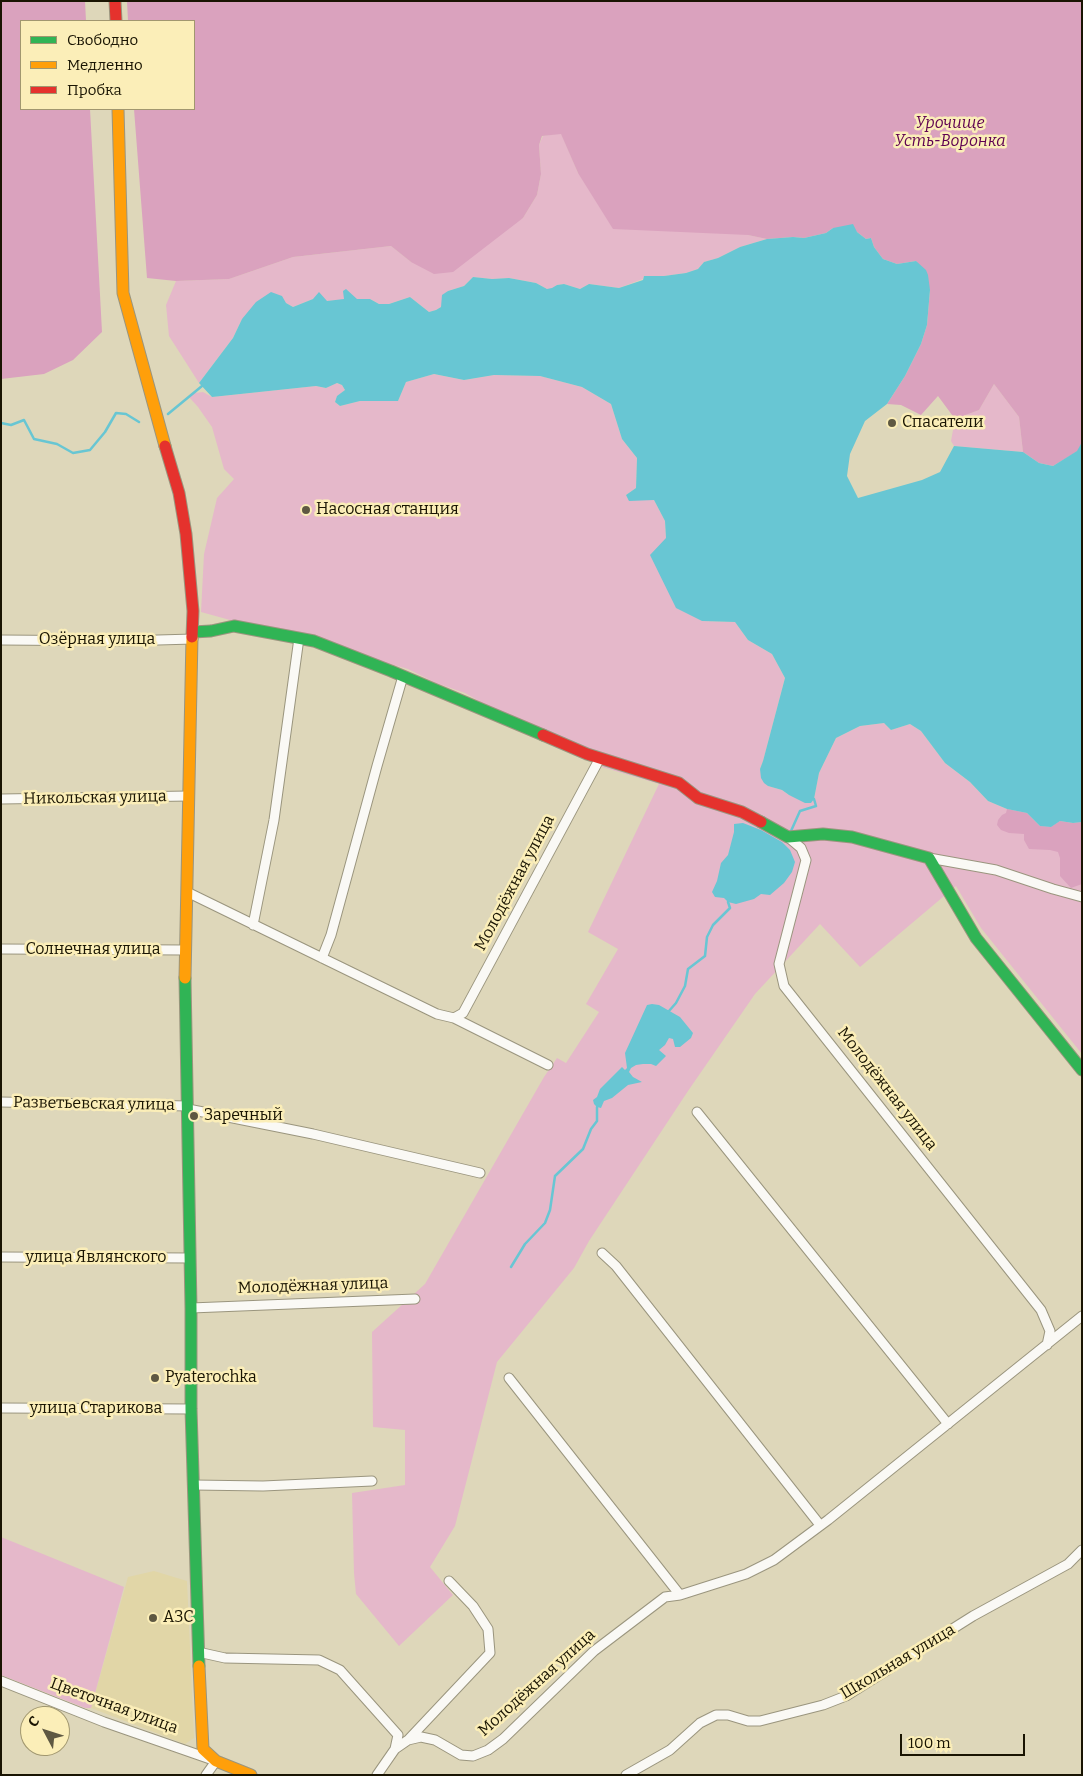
<!DOCTYPE html>
<meta charset="utf-8">
<style>
body{margin:0}
#map{position:relative;width:1083px;height:1776px;overflow:hidden;background:#ded7ba;font-family:Bitter,serif}
canvas{display:block}
.frame{position:absolute;inset:0;border:2px solid #191402;pointer-events:none}
.legend{position:absolute;left:20px;top:20px;width:175px;height:90px;box-sizing:border-box;background:#fbeeb8;border:1px solid #a1976f;margin:0;padding:6px 9px;list-style:none;font-size:15px;color:#191402}
.legend li{display:flex;align-items:center;gap:10px;height:25px}
.legend b{width:25px;border:1px solid #a1976f}
.north{position:absolute;left:20px;top:1706px;width:50px;height:50px;box-sizing:border-box;background:#fbeeb8;border:1px solid #a1976f;border-radius:50%;rotate:310deg;font-size:14px;font-weight:700;line-height:20px;text-align:center;color:#191402}
.north::after{content:'';display:block;margin:auto;width:18px;height:22px;background:#5e5842;clip-path:polygon(50% 0,100% 100%,50% 72%,0 100%)}
.scale{position:absolute;left:900px;top:1734px;width:125px;height:22px;box-sizing:border-box;border:2px solid #191402;border-top:0;padding-left:6px;font-size:15px;line-height:18px;white-space:nowrap;color:#191402;-webkit-text-stroke:4px #fbeeb8;paint-order:stroke}
</style>
<div id="map">
<canvas width="1083" height="1776"></canvas>
<div class="frame"></div>
<ul class="legend">
<li><b style="height:6px;background:#30b455"></b>Свободно</li>
<li><b style="height:6px;background:#ff9f0a"></b>Медленно</li>
<li><b style="height:6px;background:#e5322d"></b>Пробка</li>
</ul>
<div class="north">С</div>
<div class="scale">100 m</div>
</div>
<script>
const ctx = document.querySelector('canvas').getContext('2d');
ctx.lineJoin = 'round';
function fillPath(path, color) {
  ctx.fillStyle = color;
  ctx.fill(path, 'evenodd');
}
function shape(rows) {
  const path = new Path2D();
  for (const r of rows) {
    path.moveTo(r[0], r[1]);
    for (let i = 2; i < r.length; i += 2) path.lineTo(r[i], r[i + 1]);
  }
  return path;
}
function stroke(path, color, width, dash) {
  ctx.strokeStyle = color;
  ctx.lineWidth = width;
  ctx.lineCap = dash ? 'butt' : 'round';
  ctx.setLineDash(dash || []);
  ctx.stroke(path);
}
function write(font, color, halo, rows, align = 'center') {
  ctx.font = font + ' Bitter,serif';
  ctx.lineWidth = 5;
  ctx.setLineDash([]);
  ctx.textBaseline = 'middle';
  ctx.strokeStyle = halo;
  ctx.fillStyle = color;
  for (const [text, x, y, turn = 0] of rows) {
    ctx.save();
    ctx.translate(x, y);
    ctx.rotate((+turn || 0) * Math.PI / 180);
    ctx.textAlign = isNaN(turn) ? turn : align;
    if (halo) ctx.strokeText(text, 0, 0);
    ctx.fillText(text, 0, 0);
    ctx.restore();
  }
}
const built = shape([
 [154,1571,187,1581,194,1738,185,1744,91,1708,128,1577]
]);
const green = shape([
 [561,133,578,173,748,235,767,239,740,247,718,258,704,262,698,269,686,273,664,276,644,276,643,279,619,288,589,284,580,289,564,284,557,285,552,289,547,289,536,283,509,278,492,279,473,277,464,286,448,291,441,307,436,310,429,312,410,297,389,304,379,304,370,299,327,301,313,299,293,307,286,303,242,319,233,338,199,383,169,336,166,305,176,281,229,279,293,257,391,246,411,262,523,218,537,195,541,174,539,145,543,136],
 [434,374,464,380,494,375,540,376,582,387,611,404,622,439,637,458,636,488,626,495,654,500,665,521,666,538,702,621,735,622,748,640,772,654,785,678,763,761,760,769,768,786,782,790,789,795,814,799,819,773,836,738,860,726,884,723,891,730,910,724,921,731,945,763,970,782,988,801,1007,809,1027,813,1040,826,1060,821,1073,823,1082,822,1082,1054,981,928,956,886,860,967,820,924,755,994,688,1091,589,1241,574,1268,497,1362,455,1526,430,1567,453,1595,399,1646,356,1594,354,1573,352,1493,405,1485,405,1430,373,1427,372,1332,425,1284,544,1077,557,1058,566,1063,599,1012,586,1004,618,949,588,932,659,784,602,767,605,757,489,707,465,693,436,683,408,669,201,612,204,554,217,498,234,479,224,469,212,427,198,407,189,397,195,393,203,392,212,397,316,386,326,388,336,383,342,385,345,390,337,397,335,402,340,406,360,401,398,401,406,382],
 [994,384,1019,417,1023,452,954,446,951,441,955,419,979,410],
 [1,1537,124,1587,91,1708,85,1708,1,1675]
]);
const forest = shape([
 [1,1,85,1,86,21,21,21,21,109,90,109,102,332,73,360,44,374,1,379],
 [127,1,1082,1,1082,442,1078,451,1053,466,1039,463,1023,452,1019,417,994,384,979,410,955,419,938,396,921,415,901,405,887,404,905,376,921,344,927,325,930,290,916,261,897,264,883,259,874,247,871,238,866,239,857,232,833,228,826,233,804,238,793,237,767,239,748,235,613,229,578,173,561,134,542,136,539,145,541,174,537,195,523,218,453,272,434,274,411,262,391,246,293,257,229,279,176,281,147,278,134,109,194,109,194,21,128,21],
 [1007,809,1027,813,1040,826,1051,827,1060,821,1073,823,1082,822,1082,884,1071,888,1060,876,1060,858,1058,852,1050,850,1029,849,1024,840,1024,834,1009,833,1001,830,997,825,998,820,1002,815,1006,813]
]);
const water = shape([
 [853,224,857,232,866,239,871,238,874,247,883,259,897,264,916,261,926,270,928,275,930,290,927,325,921,344,905,376,887,404,865,421,850,454,847,476,858,498,922,480,940,472,954,446,1023,452,1039,463,1053,466,1077,451,1082,442,1082,822,1073,823,1060,821,1051,827,1040,826,1027,813,1007,809,988,801,970,782,945,763,921,731,910,724,891,730,884,723,860,726,836,738,819,773,814,799,811,803,805,803,789,795,782,790,768,786,764,783,761,778,760,769,763,761,785,678,772,654,748,640,735,622,702,621,676,608,650,555,666,538,665,521,654,500,629,501,626,495,636,488,637,458,622,439,611,404,582,387,540,376,494,375,464,380,434,374,406,382,398,401,360,401,340,406,335,402,337,396,345,390,342,385,337,383,326,388,316,386,212,397,199,383,233,338,242,319,256,302,271,292,282,296,286,303,293,307,313,299,319,292,327,301,344,299,343,291,346,289,357,299,370,299,379,304,389,304,410,297,429,312,436,310,441,307,442,295,448,291,464,286,473,277,492,279,509,278,536,283,547,289,552,288,557,285,564,284,580,289,589,284,619,288,643,280,644,276,664,276,686,273,698,269,704,262,718,258,740,247,767,239,793,237,804,238,826,233,833,228],
 [743,823,761,830,782,842,790,850,795,862,792,872,784,883,770,895,761,894,754,899,736,904,728,902,724,898,715,897,712,892,717,881,721,863,728,855,734,832,734,824],
 [652,1004,659,1005,680,1017,693,1033,691,1038,680,1047,675,1047,673,1039,669,1038,665,1045,659,1050,666,1056,656,1066,651,1064,643,1064,636,1065,631,1068,629,1072,633,1077,642,1082,628,1085,612,1098,604,1101,601,1108,597,1107,594,1104,593,1100,597,1097,600,1089,622,1067,625,1070,627,1068,625,1053,647,1005]
]);
const stream = shape([
 [168,414,202,386],
 [1,423,11,425,24,420,34,439,57,444,73,453,90,450,105,432,116,413,126,414,139,422],
 [791,831,800,811,816,806,814,799],
 [669,1011,676,1003,685,986,688,969,705,956,707,937,713,925,730,908,728,902],
 [511,1267,525,1244,545,1223,550,1210,555,1176,583,1149,591,1129,597,1121,597,1107]
]);
const street = shape([
 [1,640,123,641,193,639],
 [1,799,189,796],
 [788,837,801,848,806,860,779,964,784,986,1041,1310,1050,1331,1047,1345],
 [929,858,996,870,1053,889,1082,897],
 [187,892,437,1014,454,1018,548,1065],
 [253,925,274,820,299,638],
 [1,949,185,950],
 [322,958,331,935,377,766,403,676],
 [454,1018,463,1013,600,758],
 [1,1102,188,1106],
 [188,1109,313,1134,480,1173],
 [697,1112,948,1424],
 [602,1253,616,1266,820,1525],
 [1,1257,190,1258],
 [191,1308,415,1299],
 [509,1378,680,1595],
 [1,1408,191,1409],
 [194,1485,263,1486,372,1481],
 [198,1652,225,1658,319,1660,340,1670,398,1735,395,1749],
 [1,1681,104,1722,216,1761,206,1775],
 [408,1740,490,1653,488,1629,473,1606,449,1581],
 [377,1775,395,1749,408,1740,421,1737,435,1740,461,1755,473,1756,488,1750,503,1739,594,1651,665,1597,680,1595,746,1574,774,1560,828,1520,1082,1316],
 [626,1775,670,1750,700,1723,716,1715,728,1715,748,1721,760,1721,823,1705,846,1696,973,1616,1068,1564,1082,1550]
]);
const fast = shape([
 [193,632,211,631,234,626,314,641,391,671,543,735],
 [761,822,788,837,823,834,852,837,929,858,976,938,1082,1070],
 [185,978,191,1308,191,1409,199,1666]
]);
const slow = shape([
 [118,109,123,293,165,446],
 [185,978,192,637],
 [199,1666,203,1749,216,1761,251,1775]
]);
const jam = shape([
 [115,1,116,21],
 [165,446,179,493,186,534,193,611,192,637],
 [543,735,587,754,679,783,698,798,742,812,761,822]
]);
const markers = [
 [892,423,5,"#5e5842"],
 [306,510,5,"#5e5842"],
 [194,1116,5,"#5e5842"],
 [155,1378,5,"#5e5842"],
 [153,1618,5,"#5e5842"]
];
const parkNames = [
 ["Урочище",950,124],
 ["Усть-Воронка",950,142]
];
const poiNames = [
 ["Спасатели",902,423],
 ["Насосная станция",316,510],
 ["Заречный",204,1116],
 ["Pyaterochka",165,1378],
 ["АЗС",163,1618]
];
const streetNames = [
 ["Озёрная улица",97,640],
 ["Никольская улица",95,798,-1],
 ["Молодёжная улица",515,883,-62],
 ["Солнечная улица",93,950],
 ["Молодёжная улица",887,1089,52],
 ["Разветьевская улица",94,1104,1],
 ["улица Являнского",96,1258],
 ["Молодёжная улица",313,1286,-2],
 ["улица Старикова",96,1409],
 ["Школьная улица",898,1662,-31],
 ["Молодёжная улица",537,1683,-42],
 ["Цветочная улица",114,1706,20]
];
fillPath(built, '#e1d6a7');
fillPath(green, '#e5b8ca');
fillPath(forest, '#daa2be');
fillPath(water, '#68c6d3');
stroke(stream, '#68c6d3', 2.5);
stroke(street, '#9a957e', 11);
stroke(fast, '#9a957e', 13);
stroke(slow, '#9a957e', 13);
stroke(jam, '#9a957e', 13);
stroke(street, '#faf9f5', 9);
stroke(fast, '#30b455', 11);
stroke(slow, '#ff9f0a', 11);
stroke(jam, '#e5322d', 11);
for (const [x, y, r, color] of markers) {
  const dot = new Path2D();
  dot.arc(x, y, r, 0, 2 * Math.PI);
  ctx.fillStyle = color;
  ctx.fill(dot);
  stroke(dot, '#fbeeb8', 2);
}
write('italic 16px', '#5f0251', '#fbeeb8', parkNames);
write('16px', '#191402', '#fbeeb8', poiNames, 'left');
write('16px', '#191402', '#fbeeb8', streetNames);
</script>
